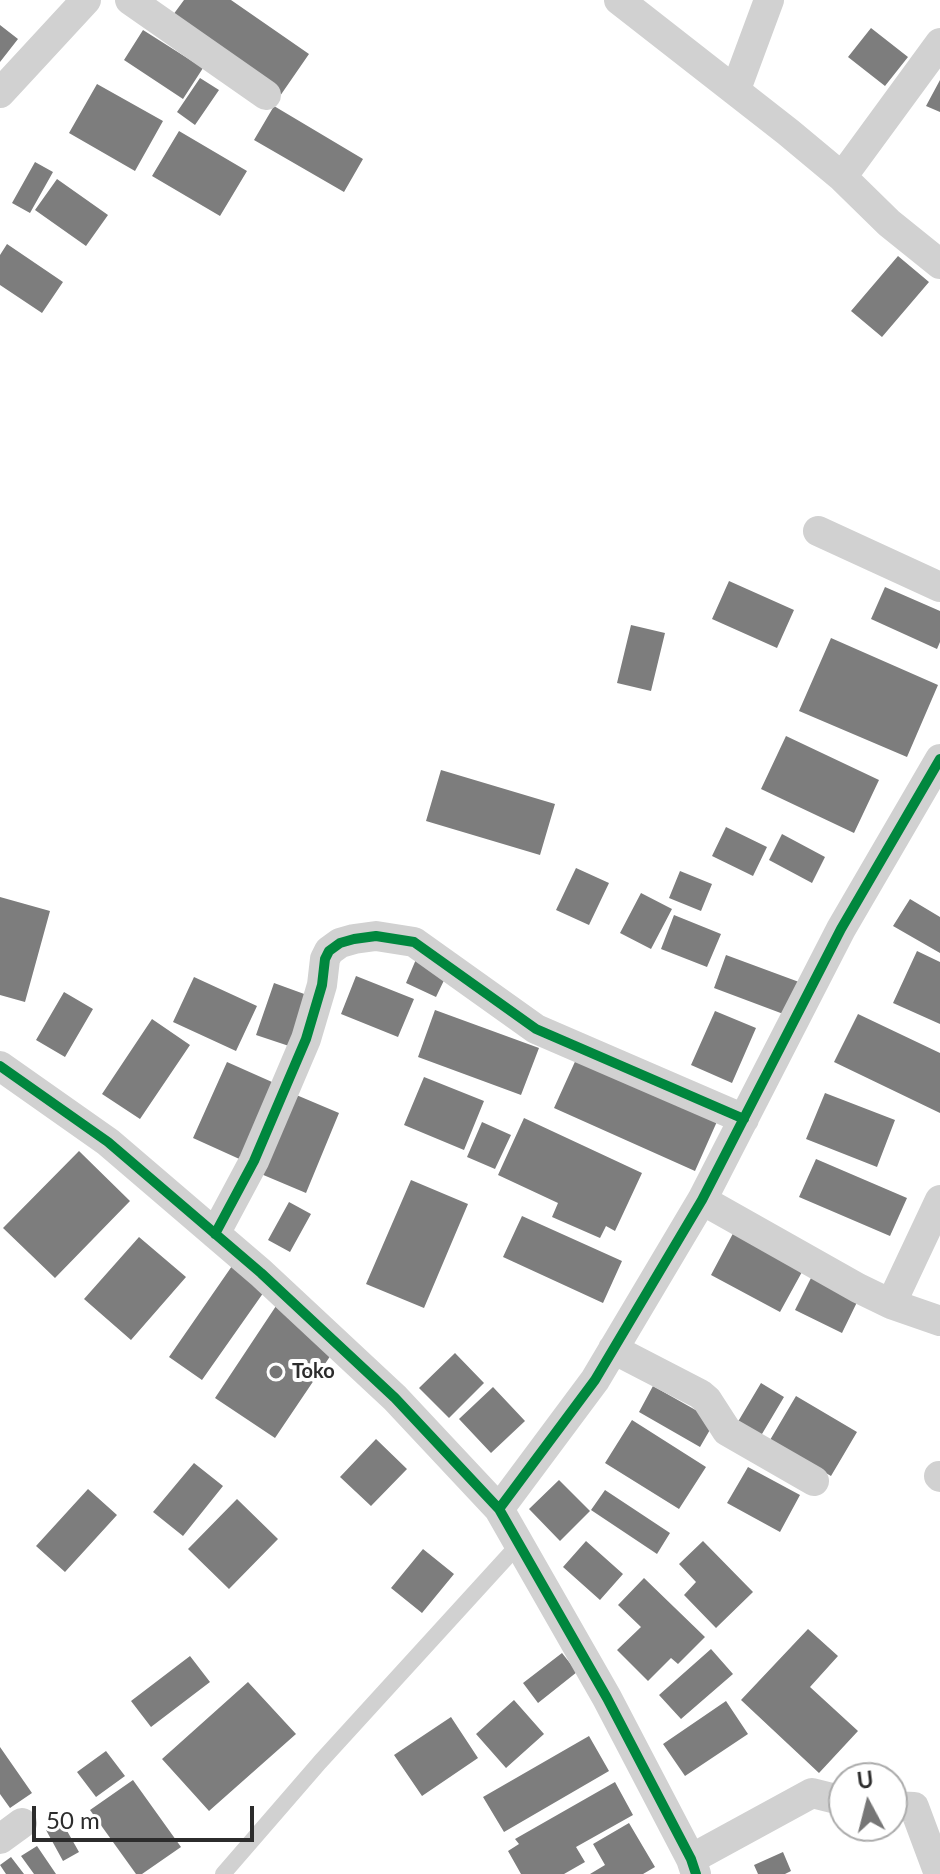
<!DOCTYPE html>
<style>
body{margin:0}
#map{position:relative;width:940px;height:1874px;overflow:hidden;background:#fff;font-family:Lato,sans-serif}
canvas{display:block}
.north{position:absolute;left:828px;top:1762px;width:80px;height:80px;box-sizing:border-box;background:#fff;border:2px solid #ababab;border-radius:50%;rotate:353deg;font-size:22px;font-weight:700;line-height:32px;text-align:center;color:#2c2c2c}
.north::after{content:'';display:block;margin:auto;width:28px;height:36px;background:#767676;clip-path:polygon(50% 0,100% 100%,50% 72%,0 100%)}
.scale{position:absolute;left:32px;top:1806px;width:222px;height:36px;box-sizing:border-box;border:4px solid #2c2c2c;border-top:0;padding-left:10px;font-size:24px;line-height:28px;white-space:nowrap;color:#2c2c2c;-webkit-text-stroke:6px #fff;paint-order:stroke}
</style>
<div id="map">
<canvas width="940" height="1874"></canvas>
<div class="north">U</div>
<div class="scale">50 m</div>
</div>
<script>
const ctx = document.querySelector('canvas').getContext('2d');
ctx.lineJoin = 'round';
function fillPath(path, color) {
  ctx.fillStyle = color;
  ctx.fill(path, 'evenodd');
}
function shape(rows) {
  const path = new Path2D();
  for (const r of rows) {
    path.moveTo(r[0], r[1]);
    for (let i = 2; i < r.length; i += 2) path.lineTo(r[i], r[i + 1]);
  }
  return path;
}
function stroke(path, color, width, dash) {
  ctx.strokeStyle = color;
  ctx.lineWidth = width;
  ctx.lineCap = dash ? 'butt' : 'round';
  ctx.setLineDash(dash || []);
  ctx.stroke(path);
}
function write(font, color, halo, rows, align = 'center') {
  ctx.font = font + ' Lato,sans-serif';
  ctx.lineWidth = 8;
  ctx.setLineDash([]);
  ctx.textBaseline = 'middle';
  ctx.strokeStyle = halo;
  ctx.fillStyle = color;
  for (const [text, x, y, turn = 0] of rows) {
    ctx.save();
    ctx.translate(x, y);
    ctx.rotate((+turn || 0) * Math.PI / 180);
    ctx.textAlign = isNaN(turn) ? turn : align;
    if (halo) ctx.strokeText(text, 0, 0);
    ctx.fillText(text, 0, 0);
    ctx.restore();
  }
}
const building = shape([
 [184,0,231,0,309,54,280,96,170,19],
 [0,25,18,39,0,62],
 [871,28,908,57,885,86,848,57],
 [143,30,203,68,183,99,124,60],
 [200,78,219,90,195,125,177,112],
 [940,80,940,112,926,106],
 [97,84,163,121,135,171,69,133],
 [274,106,363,159,344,192,254,140],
 [179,131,247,171,220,216,152,176],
 [35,162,53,172,30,213,12,203],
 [57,179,108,215,86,246,35,210],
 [7,244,63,282,42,313,0,285,0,255],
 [898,256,929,282,882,337,851,311],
 [729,581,794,610,777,648,712,619],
 [885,587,940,611,940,642,937,649,871,619],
 [631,625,665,633,651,691,617,683],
 [831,638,938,685,907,757,799,711],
 [786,736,879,780,854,833,761,789],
 [441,770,555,804,540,855,426,821],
 [726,827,767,847,753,876,712,856],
 [782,834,825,857,812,883,769,860],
 [576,868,609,883,589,925,556,910],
 [680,871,712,884,701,911,669,898],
 [641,893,672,909,651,949,620,933],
 [0,897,50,911,25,1002,0,995],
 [910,899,940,917,940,953,893,926],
 [674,915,721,934,707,967,661,949],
 [917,951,940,962,940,1024,893,1003],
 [726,955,799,982,786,1015,714,988],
 [417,957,448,972,436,997,406,983],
 [356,976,414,999,398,1037,341,1014],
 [194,977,257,1006,236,1051,173,1022],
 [274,983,307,995,289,1046,256,1035],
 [64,992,93,1009,65,1057,36,1040],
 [435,1010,539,1048,521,1095,418,1057],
 [715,1011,756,1028,732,1083,691,1065],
 [858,1014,940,1053,940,1113,834,1062],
 [152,1019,190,1045,140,1119,102,1094],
 [578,1055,719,1117,695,1171,554,1108],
 [227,1062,281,1086,246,1162,193,1138],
 [424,1077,484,1101,464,1150,404,1125],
 [825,1093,895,1120,877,1167,806,1139],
 [294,1094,339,1113,306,1193,261,1174],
 [524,1118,642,1173,615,1231,606,1226,600,1238,552,1217,558,1203,498,1175],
 [482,1122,511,1135,495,1169,467,1157],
 [79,1151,130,1201,55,1278,3,1228],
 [816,1159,907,1198,890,1236,799,1197],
 [411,1180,468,1204,424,1308,366,1284],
 [289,1202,311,1214,290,1252,268,1240],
 [522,1216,622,1261,603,1303,503,1257],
 [738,1224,808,1261,780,1312,711,1275],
 [139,1237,186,1277,131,1340,84,1299],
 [232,1266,266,1289,202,1380,169,1357],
 [813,1274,860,1296,842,1333,795,1310],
 [276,1306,337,1346,275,1438,215,1398],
 [455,1353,484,1383,449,1418,419,1388],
 [761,1383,784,1397,759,1439,736,1425],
 [653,1386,715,1421,700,1447,639,1412],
 [493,1387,525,1421,491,1453,459,1419],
 [796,1396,857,1432,831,1476,770,1440],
 [632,1420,706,1467,679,1509,605,1463],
 [376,1439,407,1469,371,1506,340,1477],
 [194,1463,223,1486,183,1536,153,1512],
 [748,1467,800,1495,780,1532,727,1503],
 [559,1480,590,1511,560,1541,529,1509],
 [88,1489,117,1515,65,1572,36,1546],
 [605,1490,670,1533,657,1554,591,1510],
 [237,1499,278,1539,229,1589,188,1549],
 [586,1541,623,1574,600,1600,563,1567],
 [703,1541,753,1592,716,1628,684,1595,696,1582,679,1564],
 [423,1549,454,1574,422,1613,391,1588],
 [644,1578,705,1637,678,1664,671,1658,648,1681,617,1650,641,1627,618,1605],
 [808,1629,838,1656,810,1687,858,1731,819,1773,741,1700],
 [711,1649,733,1674,681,1719,659,1695],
 [562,1653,577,1672,538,1703,523,1683],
 [190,1656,210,1682,151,1727,131,1701],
 [248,1682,296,1734,209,1811,162,1759],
 [514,1700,544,1734,506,1768,476,1734],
 [726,1701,748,1734,685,1776,663,1744],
 [451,1717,478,1758,422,1796,394,1755],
 [589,1736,609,1771,504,1832,483,1797],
 [0,1747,32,1793,10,1808,0,1794],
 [106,1751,125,1776,96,1797,77,1772],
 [133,1780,181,1847,142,1874,136,1874,90,1810],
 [615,1782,633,1815,576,1847,585,1862,564,1874,521,1874,508,1851,519,1844,515,1839],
 [62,1822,79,1852,63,1861,46,1830],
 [629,1823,655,1867,643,1874,590,1874,605,1865,593,1844],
 [37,1846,56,1874,34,1874,21,1856],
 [783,1852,791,1871,785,1874,758,1874,754,1865],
 [11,1857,24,1874,6,1874,0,1865]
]);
const lane = shape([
 [223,1874,320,1762,519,1544]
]);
const street = shape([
 [130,0,266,95],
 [619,0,788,132,842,177,889,223,940,264],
 [736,89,769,0],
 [0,93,86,0],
 [842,177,940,43],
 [818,531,940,587],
 [0,1066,108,1142,261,1273,395,1398,499,1509,607,1698,691,1859,696,1874],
 [702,1200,858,1288,891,1304,940,1321],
 [215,1234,254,1161,306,1039,322,985,325,959,329,951,340,943,354,939,376,936,414,942,536,1029,744,1119],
 [891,1304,940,1200],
 [613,1349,700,1394,707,1400,727,1431,814,1481],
 [939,1476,940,1477],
 [499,1509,595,1380,702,1200,841,929,940,759],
 [892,1806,914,1807,939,1874],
 [0,1839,22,1823],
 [691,1859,812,1793,844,1801]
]);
const cycleway = shape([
 [0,1066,108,1142,261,1273,395,1398,499,1509,607,1698,691,1859,696,1874],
 [215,1234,254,1161,306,1039,322,985,325,959,329,951,340,943,354,939,376,936,414,942,536,1029,744,1119],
 [499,1509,595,1380,702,1200,841,929,940,759]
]);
const markers = [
 [276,1372,8,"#767676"]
];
const poiNames = [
 ["Toko",292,1372]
];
fillPath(building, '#7d7d7d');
stroke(lane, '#d1d1d1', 16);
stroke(street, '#d1d1d1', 30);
stroke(cycleway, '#00873e', 10);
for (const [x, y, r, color] of markers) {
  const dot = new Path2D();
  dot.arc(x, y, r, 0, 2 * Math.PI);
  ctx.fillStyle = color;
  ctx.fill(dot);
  stroke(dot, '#fff', 3);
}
write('bold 20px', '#2c2c2c', '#fff', poiNames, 'left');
</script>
